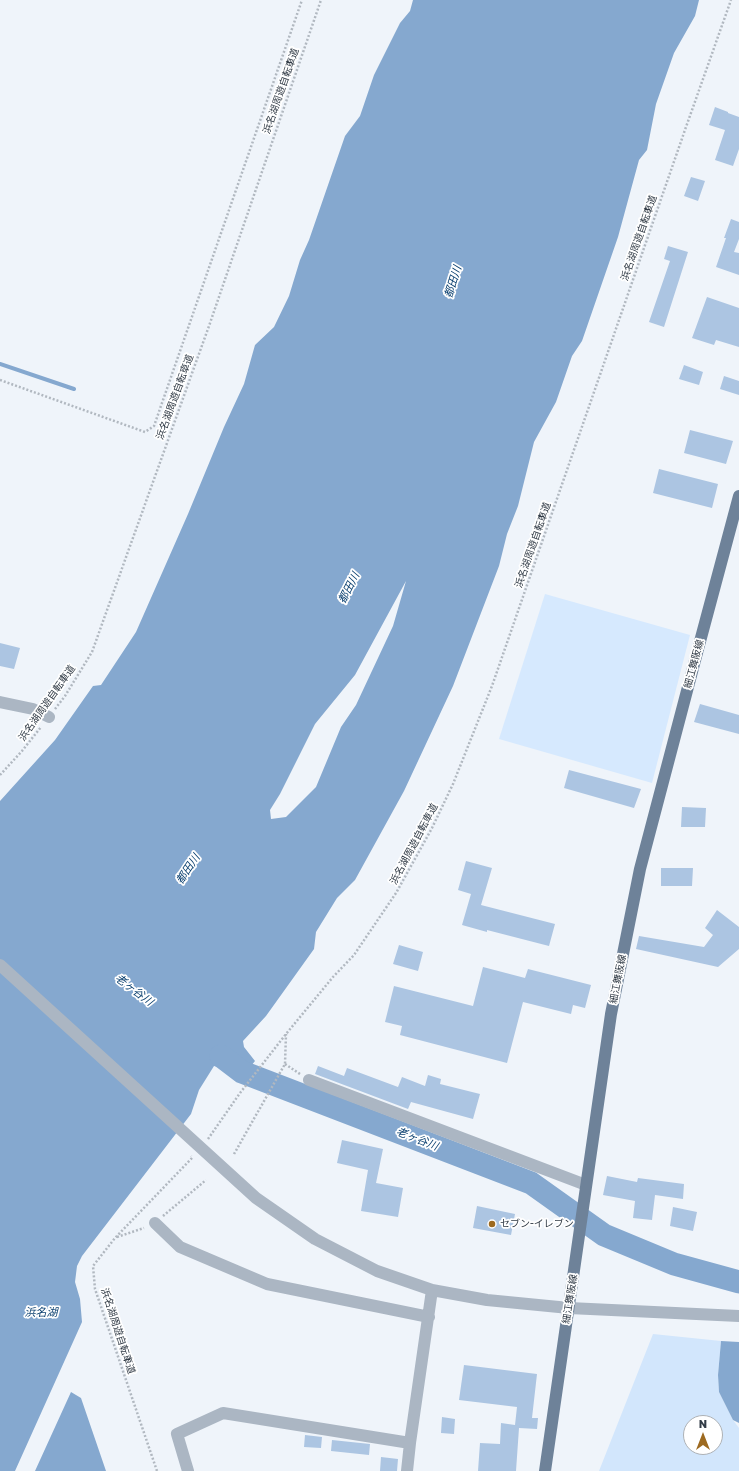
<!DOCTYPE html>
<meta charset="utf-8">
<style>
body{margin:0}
#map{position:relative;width:739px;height:1471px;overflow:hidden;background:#eff4fa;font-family:"Golos Text",sans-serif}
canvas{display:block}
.north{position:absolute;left:683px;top:1415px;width:40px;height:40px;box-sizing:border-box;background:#fff;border:1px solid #adb1b5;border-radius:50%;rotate:0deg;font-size:11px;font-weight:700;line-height:16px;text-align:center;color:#313b46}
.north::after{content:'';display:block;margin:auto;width:14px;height:18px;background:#9d6a20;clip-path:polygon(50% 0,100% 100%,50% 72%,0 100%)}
</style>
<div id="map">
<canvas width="739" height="1471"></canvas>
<div class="north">N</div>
</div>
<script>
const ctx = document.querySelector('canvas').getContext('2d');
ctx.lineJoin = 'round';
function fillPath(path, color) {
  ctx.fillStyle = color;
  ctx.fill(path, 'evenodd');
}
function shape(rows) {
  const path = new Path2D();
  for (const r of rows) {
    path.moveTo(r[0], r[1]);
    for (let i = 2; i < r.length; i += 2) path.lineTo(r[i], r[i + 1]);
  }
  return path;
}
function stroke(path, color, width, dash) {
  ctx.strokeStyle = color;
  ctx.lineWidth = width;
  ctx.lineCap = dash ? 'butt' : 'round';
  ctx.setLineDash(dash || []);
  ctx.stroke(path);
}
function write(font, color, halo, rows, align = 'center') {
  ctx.font = font + ' "Golos Text","Noto Sans JP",sans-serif';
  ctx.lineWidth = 3.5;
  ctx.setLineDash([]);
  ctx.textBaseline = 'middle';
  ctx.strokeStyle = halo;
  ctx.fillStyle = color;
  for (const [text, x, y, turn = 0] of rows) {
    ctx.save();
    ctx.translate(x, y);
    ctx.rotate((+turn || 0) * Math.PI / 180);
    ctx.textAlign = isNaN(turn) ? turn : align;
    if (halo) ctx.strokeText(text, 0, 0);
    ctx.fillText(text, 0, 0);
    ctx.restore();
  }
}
const built = shape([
 [545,594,690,635,652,783,499,739]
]);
const green = shape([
 [653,1334,721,1341,718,1375,719,1392,733,1420,739,1428,739,1471,599,1471],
 [691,1423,715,1423,715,1447,691,1447]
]);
const water = shape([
 [413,0,699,0,695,16,674,53,656,104,647,150,639,160,618,237,582,341,572,356,556,402,534,442,518,506,507,534,499,566,453,686,404,791,355,880,337,898,316,932,314,949,266,1016,243,1041,244,1047,255,1061,243,1076,237,1072,214,1066,199,1090,191,1114,82,1256,77,1266,75,1282,80,1299,82,1322,15,1471,0,1471,0,801,55,740,93,686,101,685,136,632,188,514,224,427,244,384,255,345,274,327,289,296,300,260,309,240,345,136,360,116,374,75,400,23,410,11],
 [406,581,393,626,356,705,341,727,316,787,286,817,271,819,270,810,280,794,315,724,355,675],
 [721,1341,739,1342,739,1423,733,1420,719,1392,718,1375],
 [71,1392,81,1398,106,1471,35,1471]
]);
const stream = shape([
 [0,364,74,389]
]);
const river = shape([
 [221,1056,242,1072,531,1183,604,1235,674,1264,739,1282]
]);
const building = shape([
 [715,107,728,112,728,113,739,117,739,149,733,166,715,160,725,130,709,125],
 [691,177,705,181,698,201,684,196],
 [731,219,739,222,739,239,734,252,739,253,739,275,716,267,726,238,724,238],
 [668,246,688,252,664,327,649,322,670,261,664,259],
 [707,297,739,308,739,347,716,340,714,345,692,338],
 [684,365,703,372,699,385,679,379],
 [724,376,739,381,739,395,720,389],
 [690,430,733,441,726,464,684,453],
 [659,469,718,484,712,508,653,493],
 [0,643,20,648,14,669,0,666],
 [700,704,739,715,739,734,694,722],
 [569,770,641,789,634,808,564,788],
 [682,807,706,808,705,827,681,827],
 [466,861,492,868,481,905,555,924,549,946,487,930,487,932,462,925,471,894,458,890],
 [661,868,693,868,692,886,661,886],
 [717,910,739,927,739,949,718,967,636,949,639,936,704,947,713,935,705,928],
 [399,945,423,952,418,971,393,964],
 [483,967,525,978,528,969,591,985,585,1008,573,1005,571,1014,523,1002,507,1063,400,1035,402,1026,385,1022,394,986,473,1006],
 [318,1066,344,1076,347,1068,398,1087,402,1077,425,1086,428,1075,441,1079,440,1084,480,1094,473,1119,411,1102,408,1109,315,1074],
 [342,1140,383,1149,376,1183,403,1188,398,1217,361,1211,368,1170,337,1163],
 [607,1176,637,1182,638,1178,684,1184,683,1199,655,1195,652,1220,633,1218,635,1201,603,1195],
 [477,1206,515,1214,511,1235,473,1228],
 [673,1207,697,1212,693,1231,670,1226],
 [464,1365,537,1374,532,1418,538,1418,537,1429,519,1428,516,1471,478,1471,480,1443,500,1444,501,1423,515,1425,517,1407,459,1400],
 [442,1417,455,1419,454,1434,441,1433],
 [305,1435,322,1437,321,1448,304,1447],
 [332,1440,370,1444,369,1455,331,1451],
 [381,1457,398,1459,397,1471,380,1471]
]);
const path = shape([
 [0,380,145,432,154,426,302,0],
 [55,709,65,696,92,652,209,326,321,0],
 [0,775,22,751,41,727],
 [285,1064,300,1074],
 [208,1139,240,1093,286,1034,333,977,354,955,396,893,432,828,453,784,492,686,686,127,731,0],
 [234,1154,285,1064,286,1034],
 [163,1216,206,1180],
 [117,1237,144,1228],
 [157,1471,95,1289,93,1266,115,1238,192,1158,191,1156]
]);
const minor = shape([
 [0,702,33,709,49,717],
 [0,965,256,1198,315,1239,377,1271,432,1290,487,1300,569,1308,739,1316],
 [309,1080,586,1185],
 [155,1223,180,1247,267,1284,429,1317],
 [188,1471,177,1434,223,1413,410,1443],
 [407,1471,410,1443,432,1290]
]);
const major = shape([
 [545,1471,611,1014,640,869,698,649,739,496]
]);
const markers = [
 [492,1224,4,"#9d6a20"]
];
const streetNames = [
 ["浜名湖周遊自転車道",281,91,-71],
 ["浜名湖周遊自転車道",639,238,-71],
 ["浜名湖周遊自転車道",175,397,-70],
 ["浜名湖周遊自転車道",533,545,-71],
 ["細江舞阪線",694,664,-75],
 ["浜名湖周遊自転車道",47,703,-55],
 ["浜名湖周遊自転車道",414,844,-62],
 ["細江舞阪線",618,979,-79],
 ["細江舞阪線",570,1299,-81],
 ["浜名湖周遊自転車道",118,1331,72]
];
const poiNames = [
 ["セブン-イレブン",500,1224]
];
const waterNames = [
 ["都田川",453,282,-73],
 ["都田川",349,588,-63],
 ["都田川",188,869,-56],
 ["老ヶ谷川",134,990,37],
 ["老ヶ谷川",417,1139,21],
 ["浜名湖",41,1313]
];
fillPath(built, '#d6e9fe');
fillPath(green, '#d2e6fc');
fillPath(water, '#85a8cf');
stroke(stream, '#85a8cf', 4);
stroke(river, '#85a8cf', 23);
fillPath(building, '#acc5e2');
stroke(path, '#b1b8c0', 2.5, [2, 2]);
stroke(minor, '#abb6c3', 12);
stroke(major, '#6e8299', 12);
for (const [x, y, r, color] of markers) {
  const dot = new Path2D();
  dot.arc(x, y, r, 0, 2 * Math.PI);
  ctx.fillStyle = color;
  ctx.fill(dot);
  stroke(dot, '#fff', 1.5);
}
write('10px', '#313b46', '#fff', streetNames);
write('10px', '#313b46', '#fff', poiNames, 'left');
write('italic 11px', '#0b4070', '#fff', waterNames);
</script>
